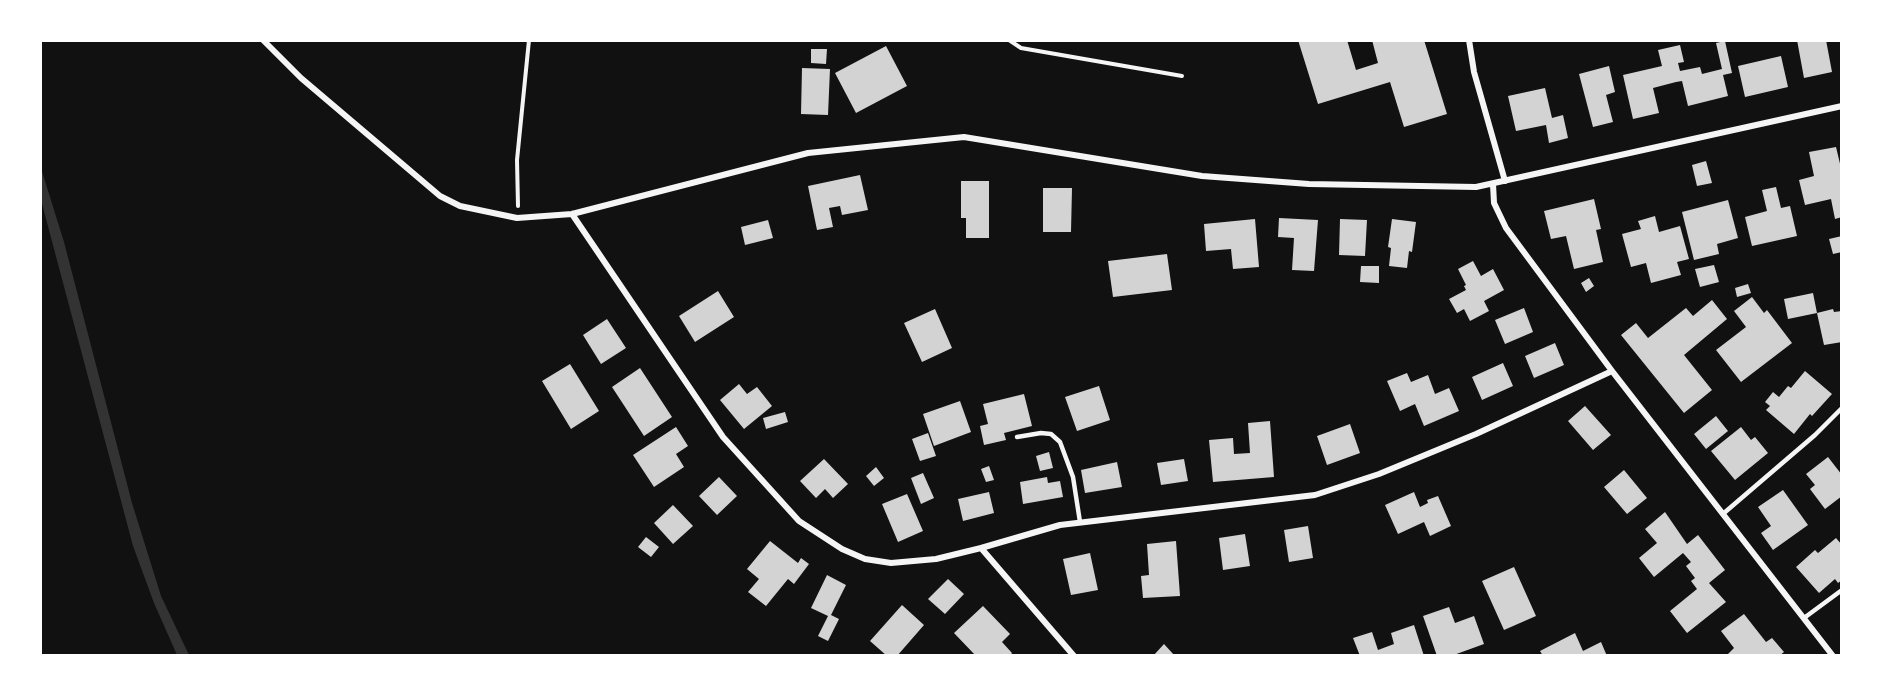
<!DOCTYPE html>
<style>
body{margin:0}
#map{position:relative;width:1882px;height:696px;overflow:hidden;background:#111;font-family:Quicksand,sans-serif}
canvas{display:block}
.frame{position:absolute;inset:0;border:42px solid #fff;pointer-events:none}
</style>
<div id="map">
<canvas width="1882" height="696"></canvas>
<div class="frame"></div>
</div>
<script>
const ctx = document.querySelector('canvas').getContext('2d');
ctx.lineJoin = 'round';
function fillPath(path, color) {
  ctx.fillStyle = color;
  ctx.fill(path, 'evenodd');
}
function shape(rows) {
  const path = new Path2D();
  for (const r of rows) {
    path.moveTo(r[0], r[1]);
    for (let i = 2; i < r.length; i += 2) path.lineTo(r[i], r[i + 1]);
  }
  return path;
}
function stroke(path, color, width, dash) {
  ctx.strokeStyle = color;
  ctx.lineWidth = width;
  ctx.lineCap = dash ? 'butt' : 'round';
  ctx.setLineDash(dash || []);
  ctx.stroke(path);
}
const water = shape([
 [40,165,64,242,132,503,161,596,189,655,177,655,154,603,133,546,41,200]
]);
const building = shape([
 [1298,40,1347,40,1356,70,1378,63,1372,40,1424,40,1447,114,1404,127,1390,82,1318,104],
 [1797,40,1826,40,1832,72,1804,78],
 [1725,41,1732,73,1723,75,1728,96,1688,106,1682,81,1676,82,1653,88,1659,113,1633,119,1623,75,1662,66,1658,50,1680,45,1684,62,1678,63,1680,71,1700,67,1702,74,1722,69,1716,43],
 [886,46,907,86,856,113,835,73],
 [811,49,827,49,826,64,811,63],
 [1781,56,1788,87,1745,97,1738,66],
 [1609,66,1615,92,1606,95,1613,122,1593,127,1579,74],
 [802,68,830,69,828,115,801,114],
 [1545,88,1552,118,1563,115,1568,138,1549,143,1546,125,1516,131,1508,96],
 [1836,147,1842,172,1842,217,1835,219,1831,199,1805,205,1799,180,1814,176,1809,152],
 [1706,161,1712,183,1697,186,1692,165],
 [860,175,868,210,842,215,840,206,829,208,833,227,817,230,808,186],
 [961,181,989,181,989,238,966,238,966,218,961,218],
 [1776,187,1781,208,1790,206,1797,236,1752,246,1745,217,1767,211,1762,190],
 [1043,188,1072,188,1071,232,1043,232],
 [1594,199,1601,229,1596,230,1603,262,1574,269,1566,236,1551,239,1544,211],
 [1728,200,1738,238,1717,244,1719,254,1694,260,1682,212],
 [1655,216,1659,232,1680,226,1689,259,1677,262,1681,275,1651,283,1646,263,1631,267,1622,234,1641,229,1638,221],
 [1279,218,1318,220,1314,271,1292,270,1294,238,1278,237],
 [1255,219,1259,267,1233,269,1231,249,1206,251,1204,224],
 [1340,219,1367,220,1365,256,1339,255],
 [1392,219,1416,222,1412,252,1409,251,1407,268,1389,266,1391,248,1388,247],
 [768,220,773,238,745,245,741,227],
 [1842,236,1842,252,1833,254,1829,239],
 [1167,254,1172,290,1113,297,1108,261],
 [1473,261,1481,276,1493,269,1504,290,1484,301,1489,311,1470,321,1464,309,1457,313,1449,299,1466,290,1464,286,1466,285,1458,269],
 [1714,265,1719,282,1700,287,1695,269],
 [1361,266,1379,266,1379,283,1360,282],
 [1589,278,1594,286,1586,292,1581,283],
 [1748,284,1751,293,1737,297,1735,288],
 [718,291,734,317,695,342,679,316],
 [1813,293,1817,313,1788,319,1784,299],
 [1752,297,1764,313,1767,310,1792,343,1741,382,1716,350,1746,327,1734,311],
 [1712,300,1727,319,1684,355,1712,390,1684,413,1621,335,1636,323,1648,338,1686,308,1693,316],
 [1524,308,1533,332,1505,344,1495,320],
 [935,309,952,348,922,362,904,323],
 [1833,309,1834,312,1842,311,1842,342,1824,345,1817,313],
 [607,319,626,348,601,364,583,335],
 [1555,343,1564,365,1534,378,1525,356],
 [1503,363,1513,386,1482,400,1472,377],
 [570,364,599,411,571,429,542,381],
 [640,368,672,417,644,436,612,387],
 [1805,371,1832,394,1812,416,1810,414,1794,434,1766,410,1770,406,1765,402,1773,392,1779,397,1788,386,1791,388],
 [1407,373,1411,382,1428,375,1435,394,1449,388,1459,411,1424,426,1415,404,1400,411,1387,381],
 [739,384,747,394,757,387,772,406,744,429,720,400],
 [1099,386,1110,420,1077,431,1065,397],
 [1024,394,1032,426,1004,433,1006,440,984,445,980,426,988,424,983,404],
 [960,401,971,432,934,446,923,414],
 [1585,406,1611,435,1593,450,1568,421],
 [785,412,788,422,766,429,763,418],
 [1716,416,1728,431,1706,449,1694,434],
 [1270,421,1274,477,1213,482,1209,440,1233,438,1234,454,1250,453,1248,423],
 [1350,424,1360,453,1327,465,1317,436],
 [676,427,688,446,676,454,684,467,654,487,633,455],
 [1741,427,1751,440,1755,437,1768,453,1735,480,1711,451],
 [928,433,936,456,920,461,912,439],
 [1049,452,1053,468,1040,471,1036,456],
 [1828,457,1842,475,1842,496,1825,509,1810,489,1815,485,1806,474],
 [824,459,848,484,833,498,825,489,816,498,800,481],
 [1184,459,1188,481,1161,485,1157,463],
 [1117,462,1122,487,1085,493,1081,470],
 [989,466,994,480,986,482,981,469],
 [876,467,884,478,874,486,866,476],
 [1624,470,1647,498,1627,514,1604,487],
 [923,473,934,498,921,504,911,478],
 [719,477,737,496,717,515,699,496],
 [1047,477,1048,483,1060,481,1063,497,1023,504,1020,482],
 [1783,490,1808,525,1773,550,1761,533,1771,526,1758,507],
 [989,492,994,513,963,521,958,499],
 [1414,492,1420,507,1428,503,1427,500,1438,496,1451,526,1430,536,1424,522,1398,534,1385,505],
 [907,494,923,531,898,542,882,504],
 [673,505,693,526,673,544,654,523],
 [1665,512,1687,544,1698,535,1725,570,1709,583,1726,602,1687,633,1670,611,1697,589,1691,581,1695,578,1686,566,1691,562,1683,553,1654,577,1639,558,1657,543,1645,529],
 [1308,526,1313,558,1289,562,1284,530],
 [1245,534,1250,566,1223,570,1219,538],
 [646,537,659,547,651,557,638,547],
 [1836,538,1842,545,1842,580,1838,583,1835,579,1819,593,1796,567,1815,550,1818,553],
 [770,541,798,563,801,558,809,564,794,584,788,579,766,606,748,592,759,579,747,569],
 [1176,541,1180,596,1143,598,1141,576,1149,575,1147,544],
 [1090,553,1098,590,1071,595,1063,559],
 [1514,567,1536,616,1504,630,1482,581],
 [827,575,846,585,831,615,839,619,828,641,818,636,828,616,811,608],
 [948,579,964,594,945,614,928,599],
 [902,605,924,625,897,656,887,656,870,641],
 [983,606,1010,634,1002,642,1012,653,1010,656,976,656,954,633],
 [1449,607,1455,623,1474,616,1484,644,1451,656,1437,656,1423,616],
 [1744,614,1766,642,1772,638,1784,652,1779,656,1726,656,1734,648,1721,631],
 [1414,625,1424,656,1360,656,1353,638,1372,632,1378,650,1394,644,1391,633],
 [1575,633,1583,651,1601,642,1607,656,1543,656,1540,651],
 [1164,644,1175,656,1153,656]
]);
const path = shape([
 [1009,40,1021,48,1182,76],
 [518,206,517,160,529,40]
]);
const service = shape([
 [1017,437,1041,433,1051,434,1060,442,1073,477,1080,522],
 [1724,513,1815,435,1842,408],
 [1804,618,1842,590]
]);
const minor = shape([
 [263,40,301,78,440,196,460,206,517,218,572,214,808,153,964,137,1202,176,1309,184,1476,187,1842,106],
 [1469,40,1474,72,1505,181],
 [1493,184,1494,203,1506,228,1612,371,1833,656],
 [572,214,723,437,799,521,842,549,865,559,891,563,936,559,981,548,1060,525,1315,495,1379,474,1476,434,1612,371],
 [981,548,1074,656]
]);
fillPath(water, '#333');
fillPath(building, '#d3d3d3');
stroke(path, '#f5f5f5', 4);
stroke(service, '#f5f5f5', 4.5);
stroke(minor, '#f5f5f5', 6);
</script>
